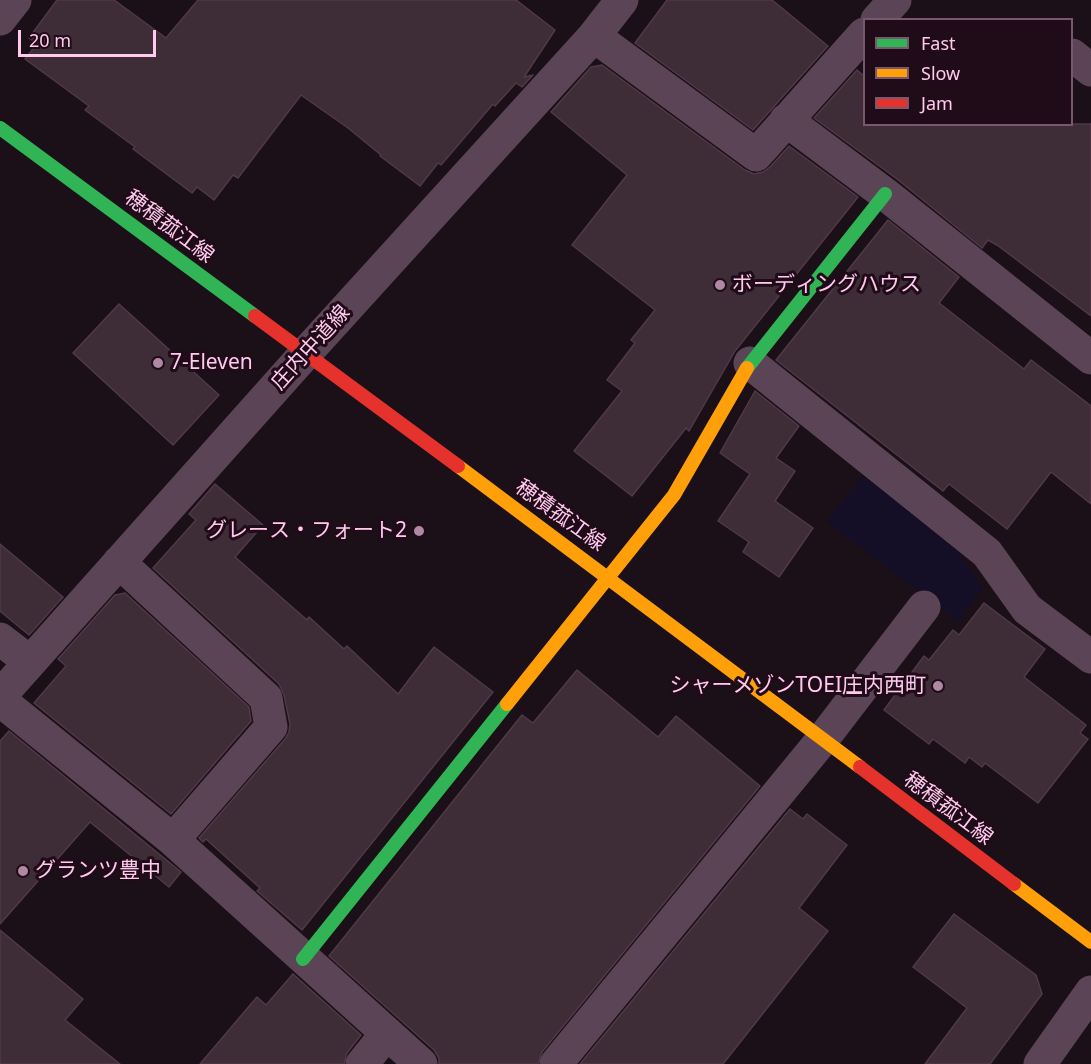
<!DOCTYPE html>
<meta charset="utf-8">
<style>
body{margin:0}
#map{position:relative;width:1091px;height:1064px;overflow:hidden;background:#1b1017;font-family:"Noto Sans",sans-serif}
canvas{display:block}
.legend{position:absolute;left:863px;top:18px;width:210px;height:108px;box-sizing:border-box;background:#200b18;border:2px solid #79576e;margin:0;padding:8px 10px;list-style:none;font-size:18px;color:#ffcaee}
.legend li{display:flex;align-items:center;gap:12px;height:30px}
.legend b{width:30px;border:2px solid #79576e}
.scale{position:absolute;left:18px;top:30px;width:138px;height:27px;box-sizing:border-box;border:3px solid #ffcaee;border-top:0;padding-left:8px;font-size:18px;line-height:21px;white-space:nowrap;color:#ffcaee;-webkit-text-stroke:4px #200b18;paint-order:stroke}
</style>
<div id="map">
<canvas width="1091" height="1064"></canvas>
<ul class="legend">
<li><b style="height:8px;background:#30b455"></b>Fast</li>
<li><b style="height:8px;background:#ff9f0a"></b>Slow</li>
<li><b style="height:8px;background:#e5322d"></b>Jam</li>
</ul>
<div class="scale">20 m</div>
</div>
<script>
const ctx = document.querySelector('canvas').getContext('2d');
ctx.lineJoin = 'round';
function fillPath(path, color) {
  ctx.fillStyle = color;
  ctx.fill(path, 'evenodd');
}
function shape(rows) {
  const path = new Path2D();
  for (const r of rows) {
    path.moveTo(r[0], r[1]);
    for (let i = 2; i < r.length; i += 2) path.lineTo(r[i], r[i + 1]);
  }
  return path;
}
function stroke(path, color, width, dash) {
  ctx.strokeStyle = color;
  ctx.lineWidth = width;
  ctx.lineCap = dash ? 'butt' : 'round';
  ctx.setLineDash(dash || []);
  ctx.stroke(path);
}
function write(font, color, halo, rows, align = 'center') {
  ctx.font = font + ' "Noto Sans","Noto Sans JP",sans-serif';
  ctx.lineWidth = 6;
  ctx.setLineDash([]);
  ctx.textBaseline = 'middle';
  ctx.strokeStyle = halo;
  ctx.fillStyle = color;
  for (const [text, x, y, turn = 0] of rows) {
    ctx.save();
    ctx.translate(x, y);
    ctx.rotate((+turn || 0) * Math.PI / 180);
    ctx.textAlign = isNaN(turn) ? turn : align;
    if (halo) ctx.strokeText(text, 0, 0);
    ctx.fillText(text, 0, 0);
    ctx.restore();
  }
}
const green = shape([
 [865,472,943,531,983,588,958,621,827,522]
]);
const building = shape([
 [57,0,114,0,166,38,198,0,516,0,555,30,524,77,533,75,522,87,516,83,495,106,493,104,441,165,438,163,420,186,380,156,381,155,348,128,301,95,238,178,233,175,214,200,197,187,192,193,133,149,135,147,85,110,89,106,25,59,37,44,29,38,57,0],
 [667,0,772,0,828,46,753,130,635,43,667,0],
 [602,65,745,170,754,174,763,172,770,167,789,146,858,197,735,351,689,431,686,428,632,496,574,451,622,391,607,380,635,343,631,340,655,310,572,245,627,175,551,112,591,67,602,65],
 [857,70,864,76,864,124,1091,124,1091,316,997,245,988,240,982,248,897,179,814,118,857,70],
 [888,220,959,277,939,303,1024,369,1031,360,1091,406,1091,504,1051,472,1007,529,949,484,943,491,776,360,888,220],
 [119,304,219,395,173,445,73,353,119,304],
 [755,391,799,426,776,458,795,471,775,501,813,528,779,577,743,552,749,542,718,521,750,474,720,453,755,391],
 [215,484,263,525,235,557,307,620,309,617,344,649,347,646,398,694,434,647,493,692,302,930,257,891,260,888,206,839,203,842,199,838,285,739,289,732,290,724,284,695,279,684,153,568,196,520,189,514,215,484],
 [0,544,63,597,29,635,0,611,0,544],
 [125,593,249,707,251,721,171,814,34,703,66,666,58,659,115,595,125,593],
 [984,603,1045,649,1024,677,1086,725,1080,733,1088,739,1038,803,985,763,982,767,969,757,965,763,933,739,929,744,884,710,924,656,929,660,953,630,959,635,984,603],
 [577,670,658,737,676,716,760,786,542,1052,538,1064,439,1064,439,1058,434,1050,329,956,522,715,533,723,577,670],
 [9,731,181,872,169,887,90,822,0,924,0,741,9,731],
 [790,809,803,819,807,814,847,845,799,908,828,931,723,1064,580,1064,790,809],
 [954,914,1036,975,1042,994,990,1064,925,1064,967,1008,913,967,954,914],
 [0,930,83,999,65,1020,120,1064,0,1064,0,930],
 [293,974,361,1035,347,1053,344,1064,200,1064,257,997,266,1005,293,974]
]);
const street = shape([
 [0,19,15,0],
 [877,20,895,0],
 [594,36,756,155,864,34],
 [1072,55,1091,70],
 [786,120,885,194,1091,358],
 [750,363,987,553,1027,609,1091,657],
 [119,562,266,698,271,727,173,840],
 [0,639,30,662],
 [0,696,305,354,594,36,622,0],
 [0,700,173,840,421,1064],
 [362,1064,387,1033],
 [556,1064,822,740,924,607],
 [1040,1064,1091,992]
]);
const fast = shape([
 [0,128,255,316],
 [747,368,885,194],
 [303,959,507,704]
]);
const slow = shape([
 [458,466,860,767],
 [507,704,674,495,747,368],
 [1014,884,1091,942]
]);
const jam = shape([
 [255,316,458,466],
 [860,767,1014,884]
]);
const markers = [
 [720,285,6,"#af89a3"],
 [158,363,6,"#af89a3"],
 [419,531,6,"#af89a3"],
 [938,686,6,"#af89a3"],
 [23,871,6,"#af89a3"]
];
const streetNames = [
 ["穂積菰江線",169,227,37],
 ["庄内中道線",311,348,-48],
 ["穂積菰江線",560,516,36],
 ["穂積菰江線",948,809,37]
];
const poiNames = [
 ["ボーディングハウス",732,285],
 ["7-Eleven",170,363],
 ["グレース・フォート2",407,531,"right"],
 ["シャーメゾンTOEI庄内西町",926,686,"right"],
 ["グランツ豊中",35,871]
];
fillPath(green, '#140e27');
fillPath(building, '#3e2c37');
stroke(building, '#503948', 1.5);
stroke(street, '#5c4457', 33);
stroke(fast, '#30b455', 14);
stroke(slow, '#ff9f0a', 14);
stroke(jam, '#e5322d', 14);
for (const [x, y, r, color] of markers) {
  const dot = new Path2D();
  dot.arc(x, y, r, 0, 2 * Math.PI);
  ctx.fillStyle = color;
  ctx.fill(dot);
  stroke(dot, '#200b18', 2);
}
write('21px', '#ffcaee', '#200b18', streetNames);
write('21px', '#ffcaee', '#200b18', poiNames, 'left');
</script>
